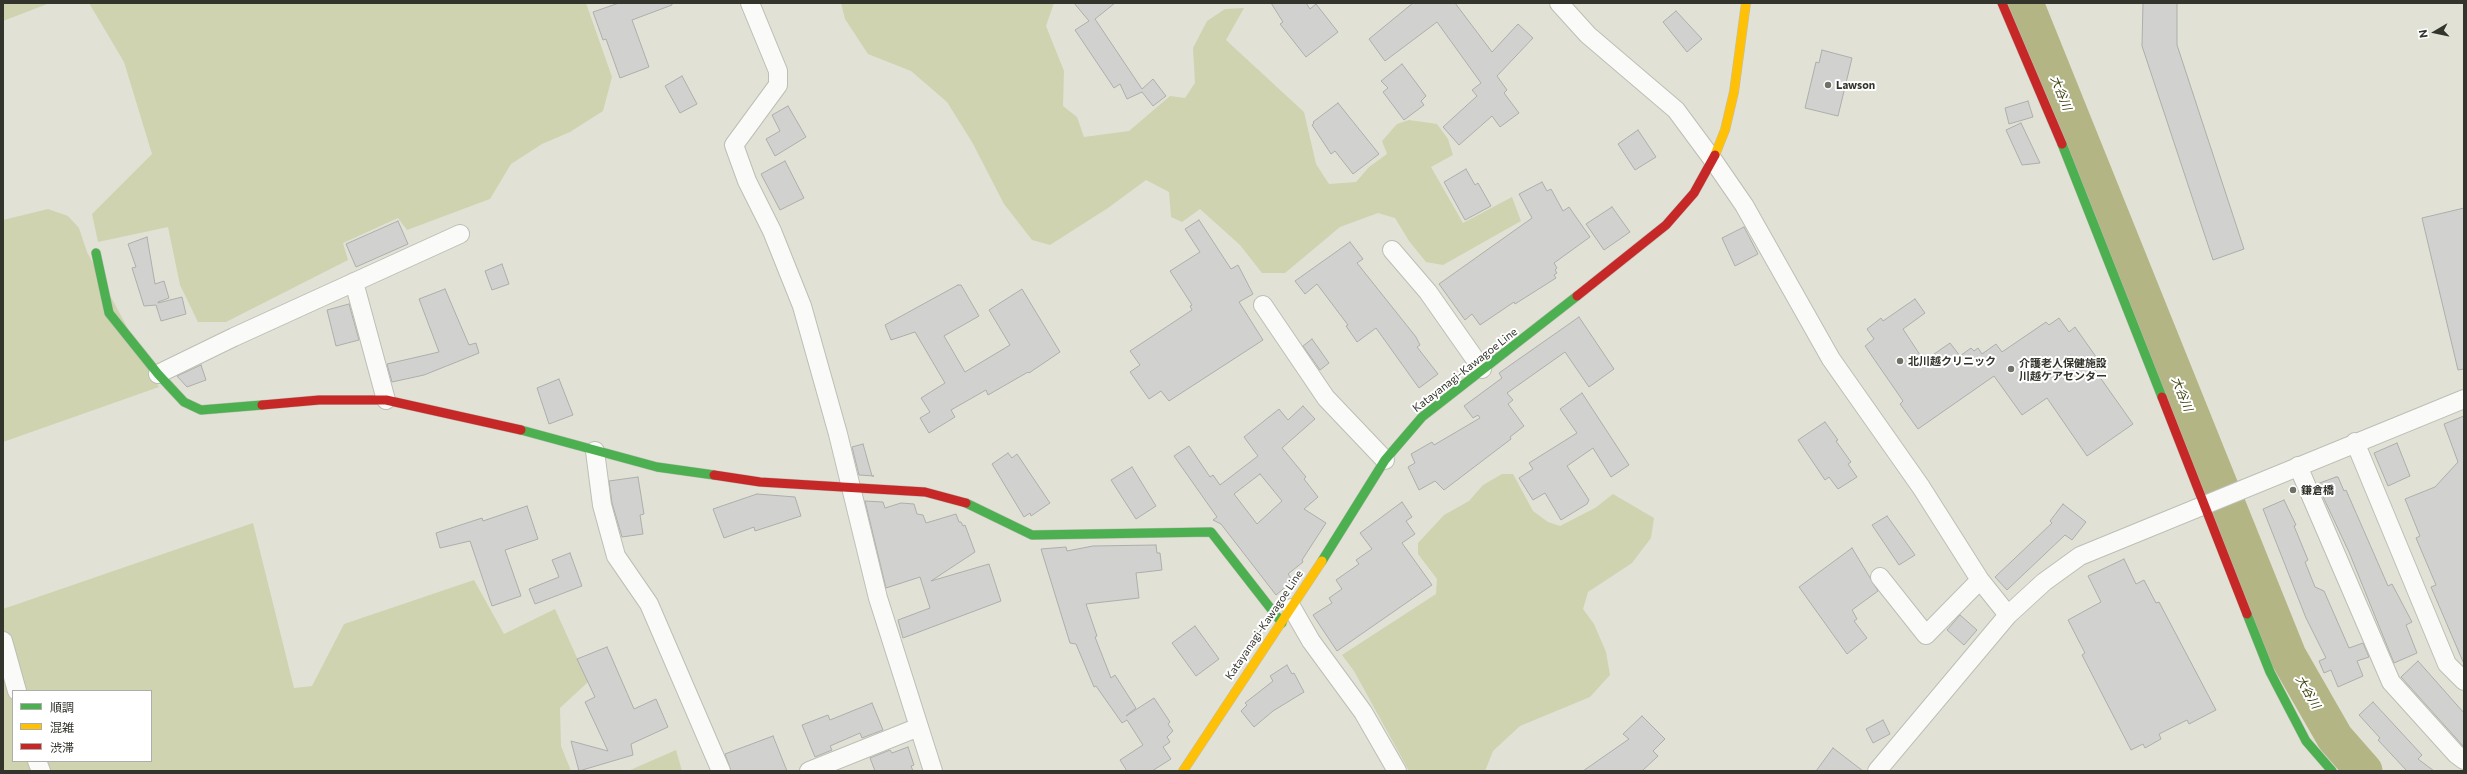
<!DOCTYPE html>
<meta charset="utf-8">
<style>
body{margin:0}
#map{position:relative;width:2467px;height:774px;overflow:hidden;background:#e1e2d5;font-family:Commissioner,"Noto Sans JP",sans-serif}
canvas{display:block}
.frame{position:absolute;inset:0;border:4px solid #33342b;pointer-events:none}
.legend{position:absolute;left:12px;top:690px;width:140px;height:72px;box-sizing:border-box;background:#fff;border:1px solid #adaeaa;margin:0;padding:5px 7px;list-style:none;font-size:12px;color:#33342b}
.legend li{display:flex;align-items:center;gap:8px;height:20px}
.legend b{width:20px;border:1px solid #adaeaa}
.north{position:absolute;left:2415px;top:12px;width:40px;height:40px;-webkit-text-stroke:3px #fff;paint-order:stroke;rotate:261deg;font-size:11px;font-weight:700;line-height:16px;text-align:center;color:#33342b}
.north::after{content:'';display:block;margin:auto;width:14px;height:18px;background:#33342b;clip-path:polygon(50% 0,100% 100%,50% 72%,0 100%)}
</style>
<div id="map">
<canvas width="2467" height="774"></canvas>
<div class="frame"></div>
<ul class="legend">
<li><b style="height:5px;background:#4caf50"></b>順調</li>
<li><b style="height:5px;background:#ffc107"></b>混雑</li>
<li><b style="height:5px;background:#c62828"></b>渋滞</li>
</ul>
<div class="north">N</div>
</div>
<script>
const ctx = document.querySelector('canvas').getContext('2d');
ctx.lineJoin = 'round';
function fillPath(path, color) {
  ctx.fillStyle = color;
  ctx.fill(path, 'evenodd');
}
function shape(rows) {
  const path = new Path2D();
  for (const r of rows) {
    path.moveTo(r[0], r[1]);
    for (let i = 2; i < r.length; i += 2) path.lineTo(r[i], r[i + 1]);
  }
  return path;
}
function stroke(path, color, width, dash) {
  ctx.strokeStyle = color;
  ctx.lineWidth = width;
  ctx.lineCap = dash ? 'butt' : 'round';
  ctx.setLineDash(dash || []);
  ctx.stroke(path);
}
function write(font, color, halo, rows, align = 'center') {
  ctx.font = font + ' Commissioner,"Noto Sans JP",sans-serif';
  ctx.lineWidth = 4;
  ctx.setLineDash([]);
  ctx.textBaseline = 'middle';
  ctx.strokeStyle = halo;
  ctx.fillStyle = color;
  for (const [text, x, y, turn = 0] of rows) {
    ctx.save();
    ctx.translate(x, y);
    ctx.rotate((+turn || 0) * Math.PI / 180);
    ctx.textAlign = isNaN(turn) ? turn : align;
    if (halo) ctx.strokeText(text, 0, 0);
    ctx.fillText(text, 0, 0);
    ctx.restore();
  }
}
const green = shape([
 [3,3,50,3,3,21],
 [89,3,586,3,612,77,603,111,570,132,542,144,511,164,490,199,407,230,398,218,343,243,348,260,226,322,198,322,180,285,168,227,98,242,92,214,152,154,124,62],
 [841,3,1054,3,1046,26,1064,71,1063,106,1077,117,1084,137,1129,131,1170,96,1185,98,1195,83,1193,48,1207,21,1225,9,1244,8,1226,40,1304,112,1316,164,1329,184,1356,182,1369,167,1387,154,1382,141,1397,124,1409,120,1437,124,1448,139,1453,155,1431,167,1463,223,1512,197,1521,221,1443,265,1426,262,1409,241,1395,218,1378,213,1340,227,1285,273,1262,273,1240,245,1200,209,1182,222,1171,217,1169,192,1146,180,1108,208,1050,245,1032,240,1004,204,972,142,947,102,911,71,868,54,845,19],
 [48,209,68,216,79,228,87,252,159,387,3,442,3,220],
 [1502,474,1513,474,1533,511,1548,522,1560,526,1595,508,1613,494,1654,518,1651,538,1632,563,1588,592,1583,609,1594,624,1606,652,1610,675,1590,697,1520,726,1493,751,1485,771,1409,771,1354,671,1342,655,1436,594,1437,579,1418,554,1418,543,1444,515,1469,501,1483,485],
 [253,523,294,688,312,686,344,624,474,580,504,634,555,609,588,682,560,708,561,746,571,771,3,771,3,609],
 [13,691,151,691,151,761,13,761],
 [676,750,682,771,628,771]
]);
const river = shape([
 [2025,3,2288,656,2335,738,2364,771]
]);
const building = shape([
 [619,3,672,3,672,5,632,20,649,67,620,78,606,39,603,40,593,12,619,3],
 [1074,3,1115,3,1095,19,1142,89,1153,79,1166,96,1153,106,1142,92,1127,99,1120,84,1114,88,1075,30,1089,21,1074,3],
 [1271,3,1306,3,1310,9,1316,4,1338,32,1306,57,1280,24,1283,22,1271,3],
 [1413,3,1455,3,1492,52,1518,24,1533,38,1497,76,1507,90,1504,93,1519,113,1500,127,1492,116,1459,145,1443,127,1477,96,1472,90,1481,83,1437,22,1385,61,1369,39,1413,3],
 [2143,3,2177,3,2177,45,2244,249,2213,260,2142,46,2143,3],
 [1676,11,1702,39,1687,52,1663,22,1676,11],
 [1822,50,1852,58,1838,116,1805,108,1816,62,1819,63,1822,50],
 [1402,64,1426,96,1421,101,1424,105,1404,120,1383,92,1388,88,1381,81,1402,64],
 [682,76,697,104,680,113,665,86,682,76],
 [2028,101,2033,117,2009,124,2005,108,2028,101],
 [1338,103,1379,154,1353,174,1335,151,1331,154,1312,125,1314,123,1313,122,1338,103],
 [788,106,806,137,775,156,766,139,780,131,772,115,788,106],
 [2021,123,2040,163,2022,165,2006,130,2021,123],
 [1638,130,1656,157,1635,170,1618,144,1638,130],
 [785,161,804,198,780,210,761,174,785,161],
 [1466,169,1475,185,1478,183,1491,206,1465,220,1444,182,1466,169],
 [1542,182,1547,191,1551,189,1563,211,1569,207,1590,237,1554,263,1557,268,1555,270,1557,273,1554,275,1556,278,1515,304,1514,302,1480,325,1472,314,1465,320,1439,284,1532,218,1519,194,1542,182],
 [1612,207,1630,232,1604,250,1586,224,1612,207],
 [2464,208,2464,369,2458,370,2422,218,2464,208],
 [1199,220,1231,269,1238,265,1253,294,1239,302,1263,340,1169,401,1161,391,1149,399,1130,372,1140,365,1130,351,1192,310,1190,306,1192,305,1170,271,1200,252,1185,229,1199,220],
 [398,221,408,244,356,267,346,244,398,221],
 [1744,227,1758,254,1735,266,1722,238,1744,227],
 [147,237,155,284,164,281,169,298,158,302,158,303,182,297,186,314,161,321,156,305,144,306,132,268,136,267,128,244,147,237],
 [1350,242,1363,259,1357,263,1416,337,1420,345,1417,347,1438,374,1419,388,1376,328,1357,342,1346,326,1348,325,1317,284,1305,294,1295,281,1350,242],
 [502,264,509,284,492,290,485,271,502,264],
 [958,285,961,285,979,316,944,336,965,372,1010,345,989,310,1022,289,1060,352,1029,373,1028,372,988,395,986,390,951,410,955,417,929,433,920,418,930,412,921,398,945,383,915,332,891,340,885,325,958,285],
 [445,289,469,345,476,343,479,353,424,375,392,382,387,364,439,352,419,299,445,289],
 [1915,299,1925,313,1903,329,1924,361,1950,343,1960,356,1971,348,1974,351,1978,348,1982,354,1996,344,2002,352,2046,322,2049,325,2059,318,2069,332,2075,327,2099,361,2092,366,2133,424,2087,456,2047,398,2022,415,1994,376,1918,429,1900,404,1903,401,1865,346,1874,339,1867,329,1881,318,1883,321,1915,299],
 [349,304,359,340,336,346,327,310,349,304],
 [1579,317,1614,369,1589,387,1565,352,1507,393,1513,400,1508,404,1524,426,1510,437,1511,439,1444,490,1435,481,1419,490,1408,467,1415,463,1411,454,1432,442,1434,445,1480,418,1478,415,1473,418,1464,406,1502,378,1499,373,1579,317],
 [1312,339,1329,363,1320,370,1303,346,1312,339],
 [201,365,206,380,187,387,177,376,201,365],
 [559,379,573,415,549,424,537,388,559,379],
 [1582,393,1629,465,1611,477,1593,448,1567,466,1589,500,1587,504,1561,520,1545,493,1533,500,1519,478,1533,469,1529,463,1577,433,1560,409,1582,393],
 [1303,406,1315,419,1282,448,1306,477,1304,479,1318,497,1304,509,1326,523,1302,560,1303,562,1288,574,1291,578,1289,584,1276,595,1221,524,1213,520,1217,517,1174,456,1189,446,1210,477,1213,475,1220,485,1258,456,1244,437,1279,409,1288,420,1303,406],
 [1260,474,1282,501,1257,524,1234,494,1260,474],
 [2464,416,2464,664,2431,587,2436,585,2416,538,2420,536,2405,499,2435,487,2458,462,2444,424,2464,416],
 [1825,422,1838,440,1836,441,1851,462,1848,464,1857,477,1838,489,1829,477,1825,480,1798,440,1825,422],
 [2397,443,2410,476,2388,486,2374,453,2397,443],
 [863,444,872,476,874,476,859,475,852,447,863,444],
 [1008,453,1012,458,1017,454,1050,503,1031,516,1030,513,1024,517,992,464,1008,453],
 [1132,467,1156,506,1136,519,1111,480,1132,467],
 [638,477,644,514,640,515,643,534,622,537,612,503,609,481,638,477],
 [2336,477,2338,477,2344,491,2346,490,2388,586,2392,584,2412,622,2406,625,2417,653,2394,663,2349,552,2317,484,2336,477],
 [757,494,795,497,801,516,755,531,754,527,724,538,713,509,757,494],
 [2284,500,2296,525,2294,526,2308,560,2305,562,2315,587,2324,591,2349,648,2363,643,2369,657,2357,661,2363,676,2338,687,2331,670,2324,673,2319,661,2326,658,2306,618,2263,509,2284,500],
 [865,501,883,502,885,508,901,503,914,504,917,514,923,515,926,523,956,514,959,522,961,522,963,526,965,525,975,552,931,581,989,564,1001,601,903,638,898,620,930,608,920,577,886,588,865,501],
 [1402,502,1412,517,1406,521,1415,534,1402,543,1432,585,1337,651,1313,615,1332,603,1329,598,1342,589,1336,580,1359,564,1356,560,1372,549,1360,533,1402,502],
 [2063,504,2086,522,2072,540,2065,535,2007,590,1995,577,2052,523,2050,521,2063,504],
 [527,506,538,539,505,550,521,596,492,606,470,541,440,548,436,533,482,518,483,521,527,506],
 [1887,516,1915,555,1899,565,1872,525,1887,516],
 [1156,545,1157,553,1160,553,1162,570,1136,573,1139,598,1086,604,1097,636,1095,637,1111,678,1115,675,1136,708,1126,716,1154,698,1170,722,1168,724,1173,731,1167,737,1170,742,1163,747,1171,759,1152,771,1127,771,1120,760,1143,745,1127,720,1122,723,1096,686,1094,687,1076,644,1070,643,1041,549,1066,547,1067,551,1093,546,1156,545],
 [1852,548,1878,591,1852,610,1857,619,1854,621,1867,638,1847,654,1799,587,1852,548],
 [570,553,582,586,535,604,529,589,559,577,552,560,570,553],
 [2124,559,2136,584,2144,580,2156,603,2159,602,2216,710,2189,724,2187,720,2159,734,2161,739,2145,748,2143,744,2131,750,2082,655,2085,653,2068,620,2101,602,2088,576,2124,559],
 [1960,615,1977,630,1964,645,1947,630,1960,615],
 [1195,626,1219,659,1196,676,1172,643,1195,626],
 [607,647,634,709,656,699,668,727,631,744,633,755,579,771,571,741,608,751,585,702,595,697,577,659,607,647],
 [2418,661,2464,713,2464,747,2401,677,2418,661],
 [1287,665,1292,674,1294,673,1304,692,1273,711,1254,727,1241,711,1247,705,1245,703,1273,681,1270,676,1287,665],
 [2373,702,2422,755,2418,759,2434,771,2407,771,2378,740,2380,738,2359,715,2373,702],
 [872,703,883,730,862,738,860,733,830,746,832,750,815,757,802,725,828,715,830,720,872,703],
 [1642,716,1665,739,1653,751,1658,756,1642,771,1583,771,1629,739,1623,734,1642,716],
 [1883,720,1890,734,1873,743,1866,729,1883,720],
 [773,736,787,771,731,771,725,754,773,736],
 [908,747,914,765,911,766,913,771,875,771,870,758,890,750,892,753,908,747],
 [1833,748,1863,771,1816,771,1833,748]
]);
const street = shape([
 [750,3,778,71,778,85,734,145,747,181,772,231,802,306,838,434,878,598,933,771],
 [1559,3,1588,35,1676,110,1713,160,1744,205,1831,359,1921,487,1980,580,2008,615],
 [1392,250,1428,292,1482,369],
 [354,282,386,400],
 [1263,305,1326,398,1385,460],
 [158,374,234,337,460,234],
 [2355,442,2447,664,2464,681],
 [595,451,602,505,616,556,649,604,721,771],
 [2298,466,2391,682,2456,754,2464,760],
 [1880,577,1926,635,1980,580],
 [1292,608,1311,641,1363,712,1397,771],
 [3,641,17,691],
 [37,761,41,771],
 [809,771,919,727],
 [1877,771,2008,615,2044,582,2080,556,2464,399]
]);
const fast = shape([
 [2062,144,2162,397],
 [96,253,109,313,158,374,184,402,201,410,262,405],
 [521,430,657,467,714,475],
 [966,503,1032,535,1211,532,1282,623],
 [1322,561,1385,460,1422,417,1577,296],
 [2247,614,2270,672,2306,741,2332,771]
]);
const slow = shape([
 [1715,155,1725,130,1734,92,1746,3],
 [1183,771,1322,561]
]);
const jam = shape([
 [2002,3,2062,144],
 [1577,296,1666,225,1694,193,1715,155],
 [2162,397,2247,614],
 [262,405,319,400,386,400,521,430],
 [714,475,760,482,925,492,966,503]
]);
const markers = [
 [1828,85,4,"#707166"],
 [1900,361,4,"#707166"],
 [2011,369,4,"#707166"],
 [2293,490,4,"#707166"]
];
const poiNames = [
 ["Lawson",1836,85],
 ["北川越クリニック",1908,361],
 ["介護老人保健施設",2019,363],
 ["川越ケアセンター",2019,376],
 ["鎌倉橋",2301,490]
];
const streetNames = [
 ["Katayanagi-Kawagoe Line",1465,370,-38],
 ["Katayanagi-Kawagoe Line",1264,625,-56]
];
const waterNames = [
 ["大谷川",2061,93,68],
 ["大谷川",2182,394,68],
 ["大谷川",2308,692,60]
];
fillPath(green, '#cfd3b0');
stroke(river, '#b3b684', 37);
fillPath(building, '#d1d1d0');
stroke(building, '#adadab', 1);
stroke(street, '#bdbeb4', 20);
stroke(fast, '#bdbeb4', 10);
stroke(slow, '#bdbeb4', 10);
stroke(jam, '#bdbeb4', 10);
stroke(street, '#fafbf9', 18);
stroke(fast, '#4caf50', 9);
stroke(slow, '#ffc107', 9);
stroke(jam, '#c62828', 9);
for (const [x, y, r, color] of markers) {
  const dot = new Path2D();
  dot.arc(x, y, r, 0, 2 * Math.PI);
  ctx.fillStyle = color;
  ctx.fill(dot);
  stroke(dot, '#fff', 1.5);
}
write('bold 11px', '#33342b', '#fff', poiNames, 'left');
write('11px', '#33342b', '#fff', streetNames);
write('italic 12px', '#3f420d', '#fff', waterNames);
</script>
